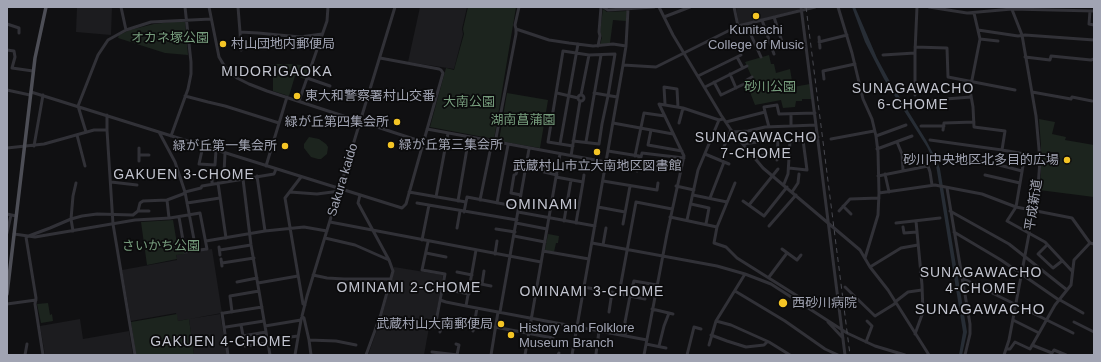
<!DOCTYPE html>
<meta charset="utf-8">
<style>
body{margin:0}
#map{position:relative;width:1101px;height:362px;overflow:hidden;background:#101012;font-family:Helvetica,sans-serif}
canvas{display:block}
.frame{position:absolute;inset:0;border:8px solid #a1a4b3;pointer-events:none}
</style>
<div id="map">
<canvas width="1101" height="362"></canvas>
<div class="frame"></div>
</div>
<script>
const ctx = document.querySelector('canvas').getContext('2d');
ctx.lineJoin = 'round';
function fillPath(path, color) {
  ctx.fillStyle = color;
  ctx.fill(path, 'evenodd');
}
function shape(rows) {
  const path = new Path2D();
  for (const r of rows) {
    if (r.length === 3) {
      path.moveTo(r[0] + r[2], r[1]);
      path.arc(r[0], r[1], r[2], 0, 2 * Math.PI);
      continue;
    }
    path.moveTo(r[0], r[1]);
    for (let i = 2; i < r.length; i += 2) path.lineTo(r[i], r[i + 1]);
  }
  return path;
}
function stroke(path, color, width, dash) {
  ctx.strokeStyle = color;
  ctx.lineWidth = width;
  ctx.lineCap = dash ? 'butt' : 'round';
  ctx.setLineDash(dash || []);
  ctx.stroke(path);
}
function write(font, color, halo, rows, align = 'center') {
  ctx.font = font + ' Helvetica,"Noto Sans JP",sans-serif';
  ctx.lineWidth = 3.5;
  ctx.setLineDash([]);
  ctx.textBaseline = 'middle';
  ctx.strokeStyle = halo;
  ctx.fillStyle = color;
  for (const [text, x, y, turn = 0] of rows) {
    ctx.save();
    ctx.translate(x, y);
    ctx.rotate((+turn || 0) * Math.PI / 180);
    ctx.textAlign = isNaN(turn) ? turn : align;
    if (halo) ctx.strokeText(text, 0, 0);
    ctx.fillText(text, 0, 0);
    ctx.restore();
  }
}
const built = shape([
 [77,7,112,7,111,35,76,32],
 [420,7,467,7,462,29,463,34,454,69,408,62],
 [736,7,809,7,739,25],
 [212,249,222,313,178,321,176,313,131,321,122,270,177,260,176,255],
 [394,267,443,275,435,321,382,316,394,271],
 [220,314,227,355,194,355,189,319],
 [382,316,430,322,424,355,368,355],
 [80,319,83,339,129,331,133,355,45,355,40,326]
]);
const green = shape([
 [468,7,516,7,494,139,430,127,446,68,454,70,464,34,463,29],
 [603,9,607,12,627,11,626,21,613,20,610,43,600,45,602,37,600,32],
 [171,22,185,22,188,55,165,53,118,38,119,35,130,30,154,24],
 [769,55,771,64,774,64,776,73,790,69,793,87,810,84,812,99,802,99,802,101,796,101,795,107,783,108,781,100,755,105,748,87,755,84,745,62],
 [273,64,291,64,311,66,305,79,295,76,289,96,273,91],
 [507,93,548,100,540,148,499,141],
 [1039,119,1055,122,1052,134,1066,137,1065,140,1094,145,1094,197,1039,190,1041,174,1041,146],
 [309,137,319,139,326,144,328,147,327,154,321,159,318,159,311,157,304,148,304,144],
 [173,220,177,244,183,244,185,254,176,255,177,259,147,265,141,222],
 [548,234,559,236,558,243,556,243,554,252,545,250],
 [48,303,50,315,52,314,53,321,41,323,37,304],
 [177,314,178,321,189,319,194,355,136,355,131,322]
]);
const water = shape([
 [852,7,855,7,877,58,889,80,926,140,937,161,940,169,967,332,962,355,959,355,963,332,936,165,927,147,884,79,865,42]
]);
const minor = shape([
 [121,7,126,30],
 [209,7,219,57,225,67,237,78,249,84,267,91,423,142],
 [238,7,240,32,258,33,300,37,322,34],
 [519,7,515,25,516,29,549,40,569,43,593,46,613,44,626,46],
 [603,7,608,10,654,7],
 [659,7,673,35,721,115,731,130,763,168,860,250,870,267,888,290,929,355],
 [734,7,738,26],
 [801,7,845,355],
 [838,7,852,53,863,99,872,119,876,136,878,152,879,193,878,215,865,258],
 [929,7,967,13,1012,9,1094,11],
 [1090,11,1089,24,1094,25],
 [974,13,980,39,970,90,973,107,974,127,1005,131,1002,150],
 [664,17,690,7],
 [762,20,774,54],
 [7,24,19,28,19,33],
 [746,24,761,57],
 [978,30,1018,36,1025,35,1094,40],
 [240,32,241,50],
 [819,37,820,48],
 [980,39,998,41],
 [819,42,847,35],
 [598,46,600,36,599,32,601,7],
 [915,47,947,48,948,77,1015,90],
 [772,48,783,45,774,17],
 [7,50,14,51,15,57,12,68,33,71],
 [883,55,915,53],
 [737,57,743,68],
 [1025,57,1050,60,1051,56,1091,60,1094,59],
 [623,65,656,67,738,26,815,7],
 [730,74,736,88],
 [698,76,741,55],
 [307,78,330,86],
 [824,79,823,71,855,64],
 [714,82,721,95,744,84,745,81,752,77],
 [705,87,747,66],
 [7,90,30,95],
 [31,92,402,208,406,204,443,73,441,70,439,69,380,58],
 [1032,92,1071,99,1072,97,1092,101],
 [557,93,578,98],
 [594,93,617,97],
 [581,98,3],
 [581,95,589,55],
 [915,95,915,52,917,7],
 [185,96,208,102,225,106,279,123],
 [933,100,971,97],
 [299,101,327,21,328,7],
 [665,104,664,87,677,89,678,107],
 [765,112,769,127],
 [107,115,107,130,113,224,135,355],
 [726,122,765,112,764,107,777,105,779,114,815,113],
 [613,123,673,134],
 [679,123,683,108],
 [791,126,791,114],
 [921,126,944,126],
 [427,129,606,162],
 [651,130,648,145,682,151],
 [943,130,944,123,974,122],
 [86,132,78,106,98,55,108,40,126,30,151,22,211,19],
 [159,132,175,162,185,192,196,250],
 [734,132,748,131,765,127,816,125],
 [77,135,85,166],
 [171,136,188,89,191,74,191,62,185,7],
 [876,136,906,125],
 [831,139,874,131],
 [930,140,1002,150,1025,154,1016,207,1007,221,1045,242,1072,271],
 [586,142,601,55],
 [897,142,902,154,903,170],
 [495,143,516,34,516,29],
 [560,144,578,44],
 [743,144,778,139,777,160],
 [34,146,43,95],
 [203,146,199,164,215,165,216,150],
 [573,146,548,142,563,51,589,55,615,54,608,96,602,124,599,144,573,141],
 [7,148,44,144,94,130,107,130],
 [723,149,731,130],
 [877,149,912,136],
 [608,151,639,156,637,171],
 [705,154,729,164],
 [139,155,149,155],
 [571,156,580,101],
 [635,156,644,113,665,116],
 [639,156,641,157,642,153,684,158],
 [754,158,767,154,777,154],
 [962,158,1003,166,1022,171],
 [139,161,139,148],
 [266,166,287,97],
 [546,166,558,168],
 [518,168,516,174,514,175,511,193,521,195],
 [637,168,660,171],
 [789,168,807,170,803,140,818,137],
 [544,172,557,175],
 [885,174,889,192],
 [985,175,1020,183],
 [257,176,265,231],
 [878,176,928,166,930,172,932,185],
 [301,177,285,198,303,304,305,305],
 [556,177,583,182,576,223],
 [243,179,251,245,270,355],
 [603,181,657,190,658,183],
 [111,182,137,185],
 [583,182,584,175],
 [218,183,226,238],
 [735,183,717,227,714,243,726,247,737,258,799,297,799,302],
 [212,184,212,173,224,173,225,153],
 [784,184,788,174,790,141,803,140],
 [676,186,694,190],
 [947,188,970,324,970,334,965,355],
 [290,192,317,194,340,191],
 [409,192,466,202],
 [792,192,798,183,799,174],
 [879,193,935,185,982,194,1016,207,1072,218,1090,243,1094,244],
 [360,195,358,203,389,260,393,271,381,314,366,355],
 [693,195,727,202],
 [436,197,448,133],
 [710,198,724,162],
 [167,200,169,218],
 [480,200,492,142],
 [458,201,469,137],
 [743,201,764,216,787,187],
 [187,203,220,198],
 [417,203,517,220],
 [497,203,508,145],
 [691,204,709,208,706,224],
 [749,205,778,169],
 [843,206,851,214],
 [598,207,625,212],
 [138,211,149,211],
 [839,211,850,199,879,198],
 [950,211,1009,244,1067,290],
 [464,212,467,197,519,207],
 [518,212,595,226],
 [7,214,16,216],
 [670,217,717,227],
 [687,220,698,170,719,120],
 [564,221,571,180],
 [330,222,541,262],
 [516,223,547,229],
 [896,223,940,218],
 [623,224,630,186],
 [769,226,796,195],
 [903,227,904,233,917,232],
 [457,228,460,211],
 [496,229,515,232],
 [73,231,71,219,73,196,76,183],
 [954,232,1001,260,1059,300],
 [7,233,11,215],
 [14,234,35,237,135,220,170,218,200,213,207,249,185,252,179,217],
 [514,236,545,242],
 [26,237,50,228,71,219,82,216,97,214,133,215,138,211,140,203,143,201,167,200,183,194,185,192,201,188,202,186,274,174,276,169],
 [26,237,36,298,35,304,43,355],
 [325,238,355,245,389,260],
 [422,240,429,205],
 [206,241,265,231,304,227,327,231],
 [428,242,422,270,445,274,435,327,441,328,440,332],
 [592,243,717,266,745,274,771,284,847,333,875,346,905,355],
 [603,245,606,228],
 [1047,245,1038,254,1053,268,1062,261],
 [219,247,220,255],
 [782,249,797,260,801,255],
 [220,250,251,245],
 [543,251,589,259],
 [426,253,446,257],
 [495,254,497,241],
 [221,259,222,266],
 [222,263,254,258],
 [870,267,901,248,918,245],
 [457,272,472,275],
 [313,275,327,278,344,279,391,279],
 [769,277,787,253],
 [962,278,1073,333],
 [237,282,257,278],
 [471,282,491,286],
 [258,283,298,276],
 [482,284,484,271],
 [584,287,645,299],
 [845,287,875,316,896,303],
 [454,291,469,294],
 [735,291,785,321,825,349,838,355],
 [619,294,636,202,672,209],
 [630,296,634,281,657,285],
 [440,300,446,302,466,306,647,340],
 [1060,300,1083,313],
 [895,302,908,292,922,290],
 [7,304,36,300],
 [466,306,476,250],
 [652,309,673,314],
 [232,312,230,296,259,291],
 [500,312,529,149],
 [609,312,612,292],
 [222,313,228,355],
 [224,313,262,307],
 [302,316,304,318,309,340],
 [1013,320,1039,333],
 [716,321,731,325,769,342,790,355],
 [828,322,843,338],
 [1074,322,1094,332],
 [241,325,245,346,268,343],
 [265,326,301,320],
 [226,327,264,321],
 [495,327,553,338],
 [473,331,477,308],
 [915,334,923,312,922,285,916,221],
 [711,335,727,341,746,347,764,345,767,342],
 [243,336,266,332],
 [625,336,626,327,625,322,630,296],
 [268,340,298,336],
 [866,342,872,326,867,321],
 [456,344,459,345,457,355],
 [646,344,666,348],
 [709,345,716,321,745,274],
 [1032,345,1052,353,1054,350,1066,355],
 [659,346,664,326,669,313],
 [1007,349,1010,349,1015,342,1030,349,1055,305,1071,285,1074,260,1090,243],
 [432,352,458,355],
 [596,354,599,331],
 [25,355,27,344],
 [295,355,301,320,307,296,395,7],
 [311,355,309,340,336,341,356,345],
 [491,355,498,312],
 [525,355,560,154],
 [558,355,559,353],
 [572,355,623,65,626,46,628,9],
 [644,355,667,234,684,156,659,104,683,108,719,120,723,119],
 [687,355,694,327,701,329],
 [1004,355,1009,340,1029,234,1038,187,1040,160,1036,116,1022,35,1011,7]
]);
const major = shape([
 [7,294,35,58,46,7]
]);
const rail = shape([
 [806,7,850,355]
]);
const markers = [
 [756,16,4,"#f5c525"],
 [223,44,4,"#f5c525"],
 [297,96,4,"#f5c525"],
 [397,122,4,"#f5c525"],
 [391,145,4,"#f5c525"],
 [285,146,4,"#f5c525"],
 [597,152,4,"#f5c525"],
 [1067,160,4,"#f5c525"],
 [783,303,5,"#f5c525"],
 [501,324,4,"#f5c525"],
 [511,335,4,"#f5c525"]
];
const poiNames = [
 ["Kunitachi",756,30,"center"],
 ["College of Music",756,45,"center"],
 ["村山団地内郵便局",231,44],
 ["東大和警察署村山交番",305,96],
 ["緑が丘第四集会所",389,122,"right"],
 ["緑が丘第三集会所",399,145],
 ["緑が丘第一集会所",277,146,"right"],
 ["砂川中央地区北多目的広場",1059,160,"right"],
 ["武蔵村山市立大南地区図書館",597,166,"center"],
 ["西砂川病院",792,303],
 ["武蔵村山大南郵便局",493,324,"right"],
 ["History and Folklore",519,328],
 ["Museum Branch",519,343]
];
const parkNames = [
 ["オカネ塚公園",170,38],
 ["砂川公園",770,87],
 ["大南公園",469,102],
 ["湖南菖蒲園",523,120],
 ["さいかち公園",161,246]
];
const streetNames = [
 ["Sakura kaido",343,180,-73],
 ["平成新道",1034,205,-81]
];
const neighbourhoodNames = [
 ["MIDORIGAOKA",277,72],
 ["SUNAGAWACHO",913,89],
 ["6-CHOME",913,105],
 ["SUNAGAWACHO",756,138],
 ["7-CHOME",756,154],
 ["GAKUEN 3-CHOME",184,175],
 ["SUNAGAWACHO",981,273],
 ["4-CHOME",981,289],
 ["OMINAMI 2-CHOME",409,288],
 ["OMINAMI 3-CHOME",592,292],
 ["GAKUEN 4-CHOME",221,342]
];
const quarterNames = [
 ["OMINAMI",542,205],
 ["SUNAGAWACHO",980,310]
];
fillPath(built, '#1c1c1f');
fillPath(green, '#1c241e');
fillPath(water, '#272d35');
stroke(minor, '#313137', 3);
stroke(major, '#4d4e56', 3.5);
stroke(rail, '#484950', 1, [5, 4]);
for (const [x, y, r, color] of markers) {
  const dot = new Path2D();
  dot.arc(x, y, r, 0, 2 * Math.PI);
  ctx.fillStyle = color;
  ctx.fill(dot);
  stroke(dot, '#0b0b0c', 1.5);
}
write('13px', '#a1a4b3', '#0b0b0c', poiNames, 'left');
write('13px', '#779e7e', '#0b0b0c', parkNames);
write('13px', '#a1a4b3', '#0b0b0c', streetNames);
ctx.letterSpacing = '1px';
write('14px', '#c2c4cf', '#0b0b0c', neighbourhoodNames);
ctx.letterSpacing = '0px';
ctx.letterSpacing = '1px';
write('15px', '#c2c4cf', '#0b0b0c', quarterNames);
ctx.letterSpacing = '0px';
</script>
